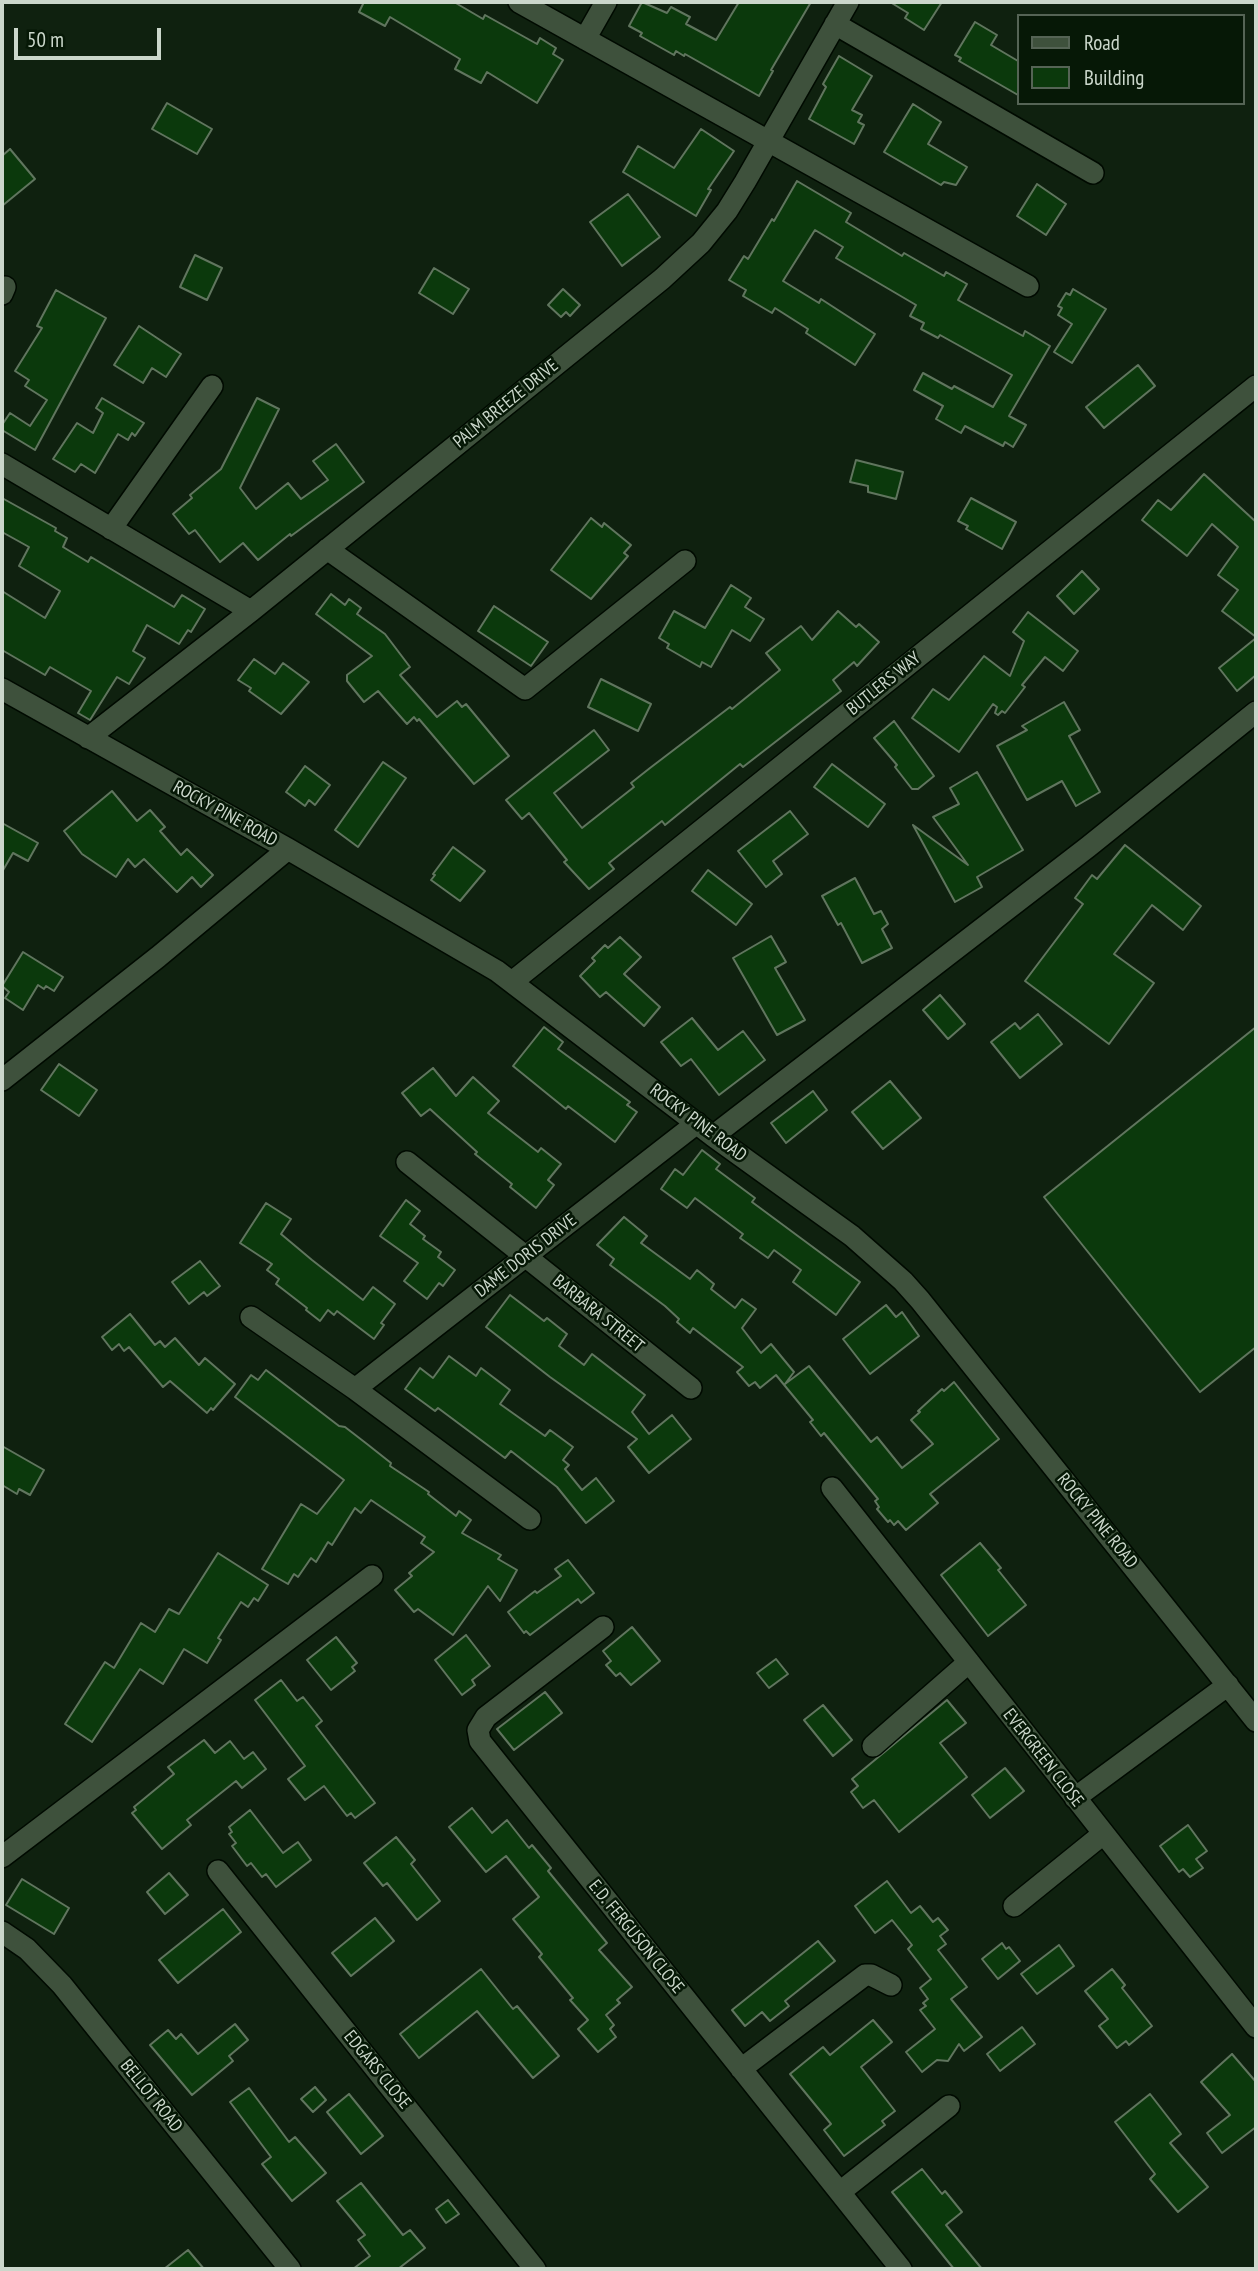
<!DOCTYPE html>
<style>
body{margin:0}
#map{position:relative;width:1258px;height:2271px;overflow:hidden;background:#0f210f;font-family:"PT Sans Narrow",sans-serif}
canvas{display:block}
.frame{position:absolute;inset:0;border:4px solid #cbd7cb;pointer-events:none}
.legend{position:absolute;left:1017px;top:14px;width:228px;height:91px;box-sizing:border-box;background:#061806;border:2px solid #556455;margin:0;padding:9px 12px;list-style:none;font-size:21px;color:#cbd7cb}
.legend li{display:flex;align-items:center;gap:14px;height:35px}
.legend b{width:35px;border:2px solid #556455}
.scale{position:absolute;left:14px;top:28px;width:147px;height:32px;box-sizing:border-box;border:4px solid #cbd7cb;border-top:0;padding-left:9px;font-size:21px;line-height:24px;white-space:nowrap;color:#cbd7cb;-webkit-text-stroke:5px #061806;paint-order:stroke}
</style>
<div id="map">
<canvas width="1258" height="2271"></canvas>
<div class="frame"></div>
<ul class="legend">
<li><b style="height:9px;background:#3e513c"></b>Road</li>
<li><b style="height:19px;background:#0b390c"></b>Building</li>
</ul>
<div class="scale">50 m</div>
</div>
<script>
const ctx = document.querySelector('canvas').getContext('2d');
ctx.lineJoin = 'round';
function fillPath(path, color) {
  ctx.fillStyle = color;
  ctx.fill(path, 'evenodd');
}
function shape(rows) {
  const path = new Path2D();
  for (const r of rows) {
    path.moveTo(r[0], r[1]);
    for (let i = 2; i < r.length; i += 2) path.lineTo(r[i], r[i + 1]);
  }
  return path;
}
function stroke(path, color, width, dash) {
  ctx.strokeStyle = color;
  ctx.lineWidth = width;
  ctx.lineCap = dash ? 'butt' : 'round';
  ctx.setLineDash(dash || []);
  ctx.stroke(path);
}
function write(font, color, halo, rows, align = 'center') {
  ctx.font = font + ' "PT Sans Narrow",sans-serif';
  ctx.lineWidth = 5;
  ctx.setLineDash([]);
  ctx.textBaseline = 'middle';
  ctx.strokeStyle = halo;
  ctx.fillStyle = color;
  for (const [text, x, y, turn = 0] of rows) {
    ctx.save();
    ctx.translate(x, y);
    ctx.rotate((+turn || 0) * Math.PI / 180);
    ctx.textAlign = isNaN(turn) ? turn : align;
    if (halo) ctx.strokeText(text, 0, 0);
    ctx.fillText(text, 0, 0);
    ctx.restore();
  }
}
const building = shape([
 [364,2,454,2,483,19,485,15,537,44,540,38,556,48,553,54,563,60,537,103,487,72,481,83,455,69,460,59,390,17,385,26,359,12,364,2],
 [642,2,667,13,671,7,690,17,686,24,716,40,739,2,811,2,771,70,773,71,759,96,685,54,684,56,676,51,674,55,640,36,642,33,629,26,642,2],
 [890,2,942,2,924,30,905,18,908,13,890,2],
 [975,22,997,35,991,45,1018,61,1018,95,959,61,961,58,955,55,975,22],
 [839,56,872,76,852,110,862,115,858,122,864,125,854,144,809,119,826,87,823,84,839,56],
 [167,103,212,129,197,154,152,129,167,103],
 [913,104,941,122,928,144,967,167,956,185,944,182,941,185,884,152,913,104],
 [701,129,734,151,708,189,711,190,696,216,623,172,638,146,674,168,701,129],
 [10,149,35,179,2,206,2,156,10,149],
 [797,181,851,213,846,222,902,256,904,253,944,276,946,272,967,284,958,300,1023,336,1025,331,1050,346,1009,416,1026,425,1013,447,1005,442,1003,446,965,426,961,433,936,419,943,406,914,390,923,373,952,389,954,386,993,407,1012,375,940,335,938,338,921,329,924,323,910,316,916,305,836,258,843,247,815,230,783,281,819,303,821,299,875,334,855,365,806,333,808,329,775,308,772,313,743,296,746,290,729,280,744,256,748,259,772,219,774,221,797,181],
 [1037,184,1066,204,1046,235,1017,216,1037,184],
 [628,194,660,237,622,266,590,222,628,194],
 [195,255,222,268,207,300,180,287,195,255],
 [434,268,469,289,453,314,419,293,434,268],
 [563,289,580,305,570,316,566,312,561,317,548,305,563,289],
 [1073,289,1106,309,1072,363,1054,352,1072,324,1058,315,1062,308,1058,306,1066,293,1070,295,1073,289],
 [56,290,106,318,35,450,2,430,2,425,10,413,30,426,47,400,25,386,29,380,15,371,42,328,37,326,56,290],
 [139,326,181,354,166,377,152,368,143,383,114,365,139,326],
 [1138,365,1155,386,1104,428,1086,407,1138,365],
 [102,398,144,423,135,436,132,433,128,440,118,434,95,473,81,464,75,472,53,459,77,423,93,433,103,413,96,408,102,398],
 [257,398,279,409,240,488,256,509,288,483,301,499,328,480,313,461,336,444,364,482,291,536,290,534,258,560,243,543,220,562,195,530,189,534,173,514,192,498,190,495,221,469,257,398],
 [856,460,903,472,896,499,868,492,868,486,850,482,856,460],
 [1204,474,1256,522,1256,637,1222,611,1238,590,1218,575,1238,547,1212,524,1187,556,1142,520,1158,500,1171,510,1204,474],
 [2,498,56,528,55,531,67,538,63,547,88,562,91,557,174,607,182,595,205,609,191,632,188,630,179,644,147,625,133,651,145,658,129,684,117,677,90,720,78,713,91,691,50,667,45,675,2,650,2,591,45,618,60,591,19,566,29,547,2,532,2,498],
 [971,498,1016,522,1002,549,966,529,968,526,958,521,971,498],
 [591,518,602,527,604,523,631,545,624,553,628,556,591,599,551,570,591,518],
 [1082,571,1099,589,1074,614,1057,596,1082,571],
 [731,585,751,598,745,607,764,619,750,641,732,630,711,667,702,662,700,667,667,648,669,644,659,638,674,611,705,628,731,585],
 [331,594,345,605,349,599,361,608,357,614,385,634,410,667,400,675,437,717,457,701,462,707,466,704,509,756,474,784,419,719,417,721,414,717,407,724,378,691,364,702,347,681,347,675,372,656,316,614,331,594],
 [494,606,548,642,531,666,478,631,494,606],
 [838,611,856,627,859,624,879,642,857,666,854,662,833,680,841,691,743,767,740,764,665,825,662,821,609,863,614,869,589,889,564,862,567,860,529,813,522,819,506,800,594,730,609,750,554,793,582,828,634,787,631,783,650,768,730,707,732,709,780,670,766,653,801,626,812,640,838,611],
 [1028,612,1078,651,1063,671,1045,657,1022,685,1025,687,1005,713,1002,711,998,715,995,713,997,707,993,704,959,752,912,718,933,689,949,700,984,656,1010,676,1024,641,1013,632,1028,612],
 [1256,638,1256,675,1237,691,1219,668,1256,638],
 [254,659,275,674,283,663,309,682,281,714,249,691,251,688,238,680,254,659],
 [601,679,651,704,638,731,588,707,601,679],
 [1064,702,1080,730,1069,736,1100,792,1076,806,1062,781,1027,800,997,746,1027,730,1022,726,1064,702],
 [894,721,934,776,918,789,912,789,895,767,897,765,874,738,894,721],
 [383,762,406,778,358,847,335,830,383,762],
 [832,764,885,804,868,827,814,787,832,764],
 [305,766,330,785,315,805,309,800,305,806,286,792,305,766],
 [977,772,1023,850,977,877,982,887,955,902,913,825,968,865,933,817,959,804,950,788,977,772],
 [112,791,137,821,150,810,165,827,160,831,181,855,187,849,213,875,201,887,192,877,177,892,144,859,135,867,128,859,116,877,82,854,64,831,112,791],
 [790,811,808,834,773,861,782,874,766,887,738,851,790,811],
 [2,823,38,843,28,861,13,853,2,872,2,823],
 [1125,845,1201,906,1183,930,1152,905,1114,954,1154,983,1109,1044,1025,981,1083,904,1075,898,1092,875,1097,879,1125,845],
 [453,847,485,871,460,901,431,880,435,875,433,874,453,847],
 [708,870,752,904,736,925,692,891,708,870],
 [855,878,874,914,881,911,888,924,882,929,892,948,862,963,841,923,838,925,822,896,855,878],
 [771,936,786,962,775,968,805,1020,777,1035,733,958,771,936],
 [620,937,641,957,624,974,660,1007,644,1026,606,992,600,997,580,976,595,961,592,958,605,945,608,948,620,937],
 [23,952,63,977,54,991,46,986,44,989,38,985,23,1010,5,998,9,992,2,986,23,952],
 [940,995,965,1024,948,1039,923,1010,940,995],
 [1038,1014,1062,1044,1020,1078,991,1042,1015,1023,1020,1029,1038,1014],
 [692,1018,718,1050,743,1031,765,1060,719,1095,691,1059,681,1066,661,1042,692,1018],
 [544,1027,563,1042,558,1049,630,1102,627,1105,637,1112,615,1142,568,1106,566,1109,513,1066,544,1027],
 [1256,1027,1256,1347,1200,1392,1044,1197,1256,1027],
 [59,1064,97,1090,79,1116,41,1090,59,1064],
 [433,1068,456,1096,473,1077,499,1101,488,1113,538,1152,541,1148,561,1164,548,1180,554,1185,536,1208,510,1187,512,1184,475,1154,477,1152,430,1109,421,1116,402,1093,433,1068],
 [890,1081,921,1118,883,1149,852,1112,890,1081],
 [813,1091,827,1110,786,1143,771,1123,813,1091],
 [702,1150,720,1164,716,1169,755,1198,752,1202,860,1282,836,1315,793,1282,801,1270,774,1250,768,1258,740,1238,743,1234,695,1198,687,1208,661,1189,675,1169,683,1175,702,1150],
 [406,1200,420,1211,410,1224,425,1236,423,1239,441,1252,438,1257,455,1270,443,1286,439,1283,427,1299,404,1281,418,1263,380,1236,406,1200],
 [266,1203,291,1219,281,1234,312,1260,363,1300,373,1287,395,1304,381,1323,384,1325,374,1339,337,1311,334,1315,328,1310,320,1321,306,1310,307,1308,276,1284,279,1279,267,1270,272,1264,240,1243,266,1203],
 [624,1217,647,1236,641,1243,690,1279,697,1270,714,1284,711,1289,735,1308,742,1299,756,1309,742,1328,761,1353,771,1344,794,1372,785,1384,809,1366,871,1442,877,1437,902,1468,933,1444,911,1420,920,1412,918,1411,942,1389,944,1391,954,1382,999,1439,930,1494,938,1503,906,1530,898,1521,894,1525,890,1520,888,1522,877,1509,879,1507,875,1501,878,1499,824,1433,821,1436,810,1422,813,1420,776,1375,760,1388,755,1382,749,1386,737,1372,743,1367,693,1328,690,1333,677,1322,679,1319,665,1306,610,1265,614,1259,597,1245,624,1217],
 [200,1261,220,1286,207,1296,204,1292,189,1304,172,1282,200,1261],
 [510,1295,544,1321,547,1318,567,1334,559,1346,584,1365,592,1354,645,1395,632,1412,649,1434,672,1415,691,1439,649,1473,628,1447,637,1439,550,1377,486,1327,510,1295],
 [886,1305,896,1317,902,1312,919,1336,870,1374,843,1339,886,1305],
 [130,1314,155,1345,160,1341,165,1347,175,1338,199,1365,205,1358,235,1384,213,1410,211,1408,207,1413,170,1381,163,1387,129,1347,124,1351,119,1344,112,1350,102,1337,130,1314],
 [449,1356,476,1376,481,1368,510,1390,500,1404,545,1436,550,1430,573,1447,563,1460,569,1465,565,1469,582,1490,596,1478,614,1501,586,1523,557,1487,511,1451,505,1458,438,1408,435,1411,405,1389,420,1368,433,1378,449,1356],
 [266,1370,339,1426,345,1427,367,1444,391,1463,390,1466,429,1492,428,1494,456,1516,459,1511,471,1520,462,1533,501,1555,498,1559,517,1570,500,1601,488,1586,453,1635,418,1609,414,1612,395,1590,412,1576,409,1573,434,1552,421,1543,425,1537,371,1500,361,1513,355,1508,332,1545,328,1542,316,1562,311,1558,298,1577,294,1574,288,1584,262,1569,301,1504,317,1514,344,1480,235,1397,251,1375,258,1380,266,1370],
 [2,1446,44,1470,30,1495,19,1489,17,1494,2,1485,2,1446],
 [980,1543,1001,1568,998,1570,1026,1605,988,1636,941,1575,980,1543],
 [218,1553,268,1585,258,1601,254,1598,248,1607,241,1602,218,1638,221,1640,207,1663,184,1649,163,1684,140,1669,92,1742,65,1724,105,1662,114,1668,141,1623,155,1632,169,1609,179,1614,218,1553],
 [568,1560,594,1593,581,1603,578,1599,530,1635,526,1631,524,1633,508,1612,535,1591,537,1593,561,1576,555,1569,568,1560],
 [632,1627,660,1661,631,1685,620,1673,616,1676,606,1665,611,1661,603,1651,632,1627],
 [466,1635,490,1666,472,1680,475,1685,462,1695,435,1660,466,1635],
 [336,1637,357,1663,352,1667,355,1671,331,1690,307,1660,336,1637],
 [776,1659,788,1674,769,1688,757,1673,776,1659],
 [281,1680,297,1701,303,1697,322,1721,316,1726,375,1803,355,1818,351,1813,347,1816,324,1786,305,1800,288,1779,305,1766,255,1700,281,1680],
 [545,1692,562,1713,514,1750,497,1729,545,1692],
 [947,1700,966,1723,940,1743,967,1777,899,1832,874,1800,863,1808,851,1792,858,1786,852,1779,947,1700],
 [823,1705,852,1740,833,1756,804,1720,823,1705],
 [204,1740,215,1753,230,1741,244,1759,253,1752,266,1769,242,1788,236,1781,187,1820,191,1825,162,1849,132,1813,136,1810,134,1807,174,1774,168,1767,204,1740],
 [1005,1768,1024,1791,990,1818,972,1795,1005,1768],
 [472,1808,492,1833,507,1820,529,1848,532,1845,551,1868,548,1871,607,1943,599,1950,632,1987,617,2000,620,2003,606,2015,614,2025,610,2029,616,2037,598,2052,578,2029,588,2020,570,2000,573,1998,539,1957,542,1954,513,1919,539,1897,506,1856,486,1872,449,1827,472,1808],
 [250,1810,283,1853,298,1842,311,1860,276,1887,266,1874,262,1877,251,1863,247,1866,232,1846,236,1843,229,1834,232,1832,229,1827,250,1810],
 [1188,1825,1207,1851,1196,1859,1203,1868,1190,1877,1183,1869,1179,1872,1160,1846,1188,1825],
 [396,1837,415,1860,411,1864,440,1901,417,1920,387,1883,383,1886,364,1863,396,1837],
 [169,1873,188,1895,165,1914,147,1892,169,1873],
 [22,1879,69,1908,54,1934,6,1905,22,1879],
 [887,1881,911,1913,920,1906,933,1922,938,1918,948,1930,940,1936,946,1944,938,1950,967,1987,951,1999,982,2037,964,2051,959,2044,948,2061,937,2060,922,2072,906,2052,935,2029,920,2010,926,2006,923,2003,928,1999,920,1988,931,1979,908,1949,912,1945,892,1920,875,1933,855,1906,887,1881],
 [223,1909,241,1932,178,1983,159,1960,223,1909],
 [375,1918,394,1941,351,1976,332,1953,375,1918],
 [818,1941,835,1961,785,2001,789,2006,770,2021,762,2012,745,2026,732,2010,818,1941],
 [1002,1943,1006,1949,1009,1947,1020,1961,998,1979,982,1959,1002,1943],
 [1059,1945,1074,1966,1037,1994,1021,1974,1059,1945],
 [481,1969,513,2009,517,2006,559,2056,533,2078,477,2011,419,2058,400,2034,481,1969],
 [1112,1969,1125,1985,1122,1988,1152,2026,1129,2045,1126,2041,1117,2048,1099,2026,1108,2019,1085,1991,1112,1969],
 [873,2020,892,2042,861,2067,895,2111,882,2121,885,2125,844,2156,824,2130,831,2124,790,2074,823,2047,830,2055,873,2020],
 [235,2024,248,2040,229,2056,233,2061,192,2095,150,2045,168,2030,176,2039,181,2034,198,2054,235,2024],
 [1022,2027,1035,2044,1000,2071,987,2054,1022,2027],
 [1232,2054,1256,2082,1256,2127,1222,2153,1207,2133,1230,2115,1201,2082,1232,2054],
 [315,2087,326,2100,313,2112,301,2099,315,2087],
 [249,2088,289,2142,295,2137,326,2173,292,2201,262,2164,271,2157,230,2102,249,2088],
 [349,2094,383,2136,361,2154,327,2112,349,2094],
 [1150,2094,1181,2134,1170,2143,1208,2187,1178,2212,1150,2179,1155,2174,1115,2122,1150,2094],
 [922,2169,942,2194,945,2191,962,2212,946,2225,982,2269,954,2269,892,2192,922,2169],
 [361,2183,403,2235,410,2230,425,2248,398,2269,353,2269,370,2256,358,2240,365,2235,337,2201,361,2183],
 [448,2200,459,2214,446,2223,436,2209,448,2200],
 [188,2250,204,2269,164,2269,188,2250]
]);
const minor = shape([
 [519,2,1028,286],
 [835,24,1093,173],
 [585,39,606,2],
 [2,294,5,287],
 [2,464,251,611],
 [111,529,212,386],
 [327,549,525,689,685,561],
 [2,689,288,849,497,971,713,1136,852,1236,903,1281,920,1300,1256,1721],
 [88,738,251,611,662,279,701,243,727,211,745,182,848,2],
 [512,982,1256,386],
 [2,1080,158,957,288,849],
 [713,1136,1088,847,1256,712],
 [407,1162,691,1388],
 [251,1317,355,1389,530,1519],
 [355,1389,697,1123],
 [832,1488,1256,2027],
 [603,1627,486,1717,478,1730,480,1741,901,2269],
 [873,1746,969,1662],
 [1075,1798,1228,1685],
 [2,1857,372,1576],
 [218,1871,535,2269],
 [1014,1906,1103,1834],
 [2,1932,27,1949,62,1985,290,2269],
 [741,2069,865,1975,871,1975,891,1985],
 [840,2192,949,2106]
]);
const streetNames = [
 ["PALM BREEZE DRIVE",506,404,-39],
 ["BUTLERS WAY",884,684,-39],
 ["ROCKY PINE ROAD",225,814,29],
 ["ROCKY PINE ROAD",698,1123,37],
 ["DAME DORIS DRIVE",526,1256,-38],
 ["BARBARA STREET",598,1314,39],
 ["ROCKY PINE ROAD",1097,1521,51],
 ["EVERGREEN CLOSE",1043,1758,52],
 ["E.D. FERGUSON CLOSE",636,1937,51],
 ["EDGARS CLOSE",377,2070,51],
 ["BELLOT ROAD",151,2096,51]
];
fillPath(building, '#0b390c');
stroke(building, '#60755e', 2);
stroke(minor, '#000a00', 24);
stroke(minor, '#3e513c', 21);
write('18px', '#cbd7cb', '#061806', streetNames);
</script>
